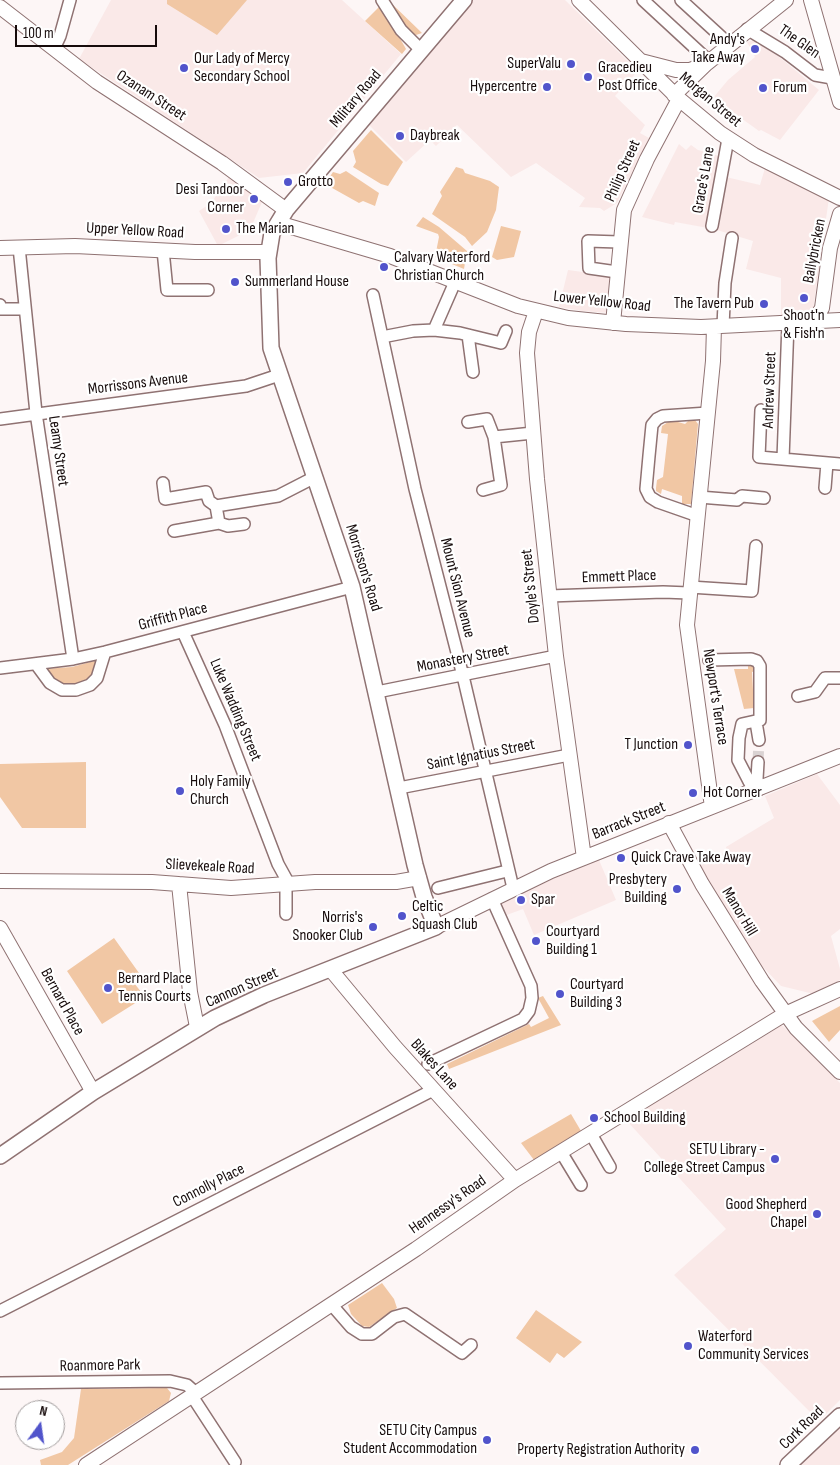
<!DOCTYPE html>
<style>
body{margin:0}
#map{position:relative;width:840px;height:1465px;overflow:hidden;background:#fdf6f6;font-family:"Sofia Sans Condensed",sans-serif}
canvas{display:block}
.north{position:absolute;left:15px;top:1400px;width:50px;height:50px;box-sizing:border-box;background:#fff;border:1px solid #a29d9d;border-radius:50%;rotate:14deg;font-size:14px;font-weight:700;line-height:20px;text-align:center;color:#160b0b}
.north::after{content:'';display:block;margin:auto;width:18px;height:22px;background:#5154cb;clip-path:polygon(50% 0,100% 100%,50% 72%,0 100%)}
.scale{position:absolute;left:15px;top:25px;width:142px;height:22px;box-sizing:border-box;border:2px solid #160b0b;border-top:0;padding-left:6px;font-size:15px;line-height:18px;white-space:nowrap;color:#160b0b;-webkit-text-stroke:4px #fff;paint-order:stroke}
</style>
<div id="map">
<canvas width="840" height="1465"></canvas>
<div class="north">N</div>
<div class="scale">100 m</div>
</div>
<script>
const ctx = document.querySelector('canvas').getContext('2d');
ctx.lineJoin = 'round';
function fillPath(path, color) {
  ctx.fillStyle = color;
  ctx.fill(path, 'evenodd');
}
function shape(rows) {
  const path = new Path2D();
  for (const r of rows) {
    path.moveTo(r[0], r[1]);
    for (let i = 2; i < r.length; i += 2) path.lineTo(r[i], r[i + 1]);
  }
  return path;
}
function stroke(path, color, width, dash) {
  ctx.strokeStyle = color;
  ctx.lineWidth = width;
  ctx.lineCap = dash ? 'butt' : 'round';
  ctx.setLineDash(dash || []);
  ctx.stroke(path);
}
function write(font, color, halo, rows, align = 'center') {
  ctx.font = font + ' "Sofia Sans Condensed",sans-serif';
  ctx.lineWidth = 4.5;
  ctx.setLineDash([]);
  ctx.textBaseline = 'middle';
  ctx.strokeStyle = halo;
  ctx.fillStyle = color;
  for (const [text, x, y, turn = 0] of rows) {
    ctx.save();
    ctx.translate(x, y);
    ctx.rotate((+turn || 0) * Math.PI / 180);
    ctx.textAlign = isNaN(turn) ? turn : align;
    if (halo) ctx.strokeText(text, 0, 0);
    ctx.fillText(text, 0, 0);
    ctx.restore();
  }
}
const built = shape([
 [111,0,342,0,401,54,303,173,259,178,79,59],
 [473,0,565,0,638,71,615,96,645,125,640,133,649,138,617,203,604,211,600,208,579,207,585,198,536,163,511,177,457,125,436,146,430,140,406,162,366,122],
 [753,40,777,55,819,90,780,140,761,130,759,131,713,98,728,80,755,57,747,42],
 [679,144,686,150,691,145,698,150,719,156,708,228,675,222,674,225,642,217],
 [765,168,829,198,812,317,781,319,781,278,746,269,753,241,717,230,726,177,760,185],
 [229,177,257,194,262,202,250,230,218,246,199,211,211,203],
 [568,270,612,276,609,313,583,311,559,307],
 [817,774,840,805,840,929,831,936,840,969,840,980,814,994,781,986,761,965,698,867,727,851,726,847,774,818,765,796],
 [599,860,616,900,534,935,523,909,504,916,498,900],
 [782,1025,840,1083,840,1400,819,1421,674,1275,726,1229,626,1120],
 [840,1427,840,1465,800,1465]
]);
const green = shape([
 [167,0,247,0,217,35,167,4],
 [388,0,422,33,416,35,408,32],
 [381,5,406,49,402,54,365,21],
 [371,130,403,162,388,186,381,184,353,167,356,162,353,151],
 [456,167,463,169,465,173,490,181,499,187,496,210,487,232,472,246,465,237,432,214,442,196,440,192],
 [346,171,379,193,375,206,363,201,359,203,325,184,333,172,340,174],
 [423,217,439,227,467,251,464,269,435,257,439,237,438,234,416,226],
 [501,226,521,231,514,257,497,260,492,257],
 [690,419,695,420,698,424,691,504,682,504,682,496,662,489,661,494,656,491,656,488,657,480,663,477,668,434,661,433,662,426,671,420,685,424],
 [101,659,95,673,89,681,69,687,59,684,43,669,72,667],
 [748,662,755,667,756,671,752,672,754,708,744,709,734,669,748,669],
 [86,762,86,828,22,828,0,797,0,764],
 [114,938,139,973,131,979,145,997,102,1024,67,971],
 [543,996,561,1025,449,1069,447,1064,529,1024,531,1027,549,1018,538,998],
 [840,1006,840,1030,829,1042,812,1021],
 [571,1114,581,1131,534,1160,521,1143],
 [382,1283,394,1299,397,1308,369,1327,362,1326,351,1314,348,1305],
 [536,1310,582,1342,564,1358,557,1353,550,1363,516,1338],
 [167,1388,171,1393,169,1401,68,1465,41,1465,40,1460,62,1452,74,1438,81,1389]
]);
const minorTunnel = shape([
 [758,762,759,740]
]);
const minor = shape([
 [382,0,401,30,421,50],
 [643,0,709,61],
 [681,0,729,44],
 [747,29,785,52,815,75,832,78],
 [54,49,60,36,70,0],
 [712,226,728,139],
 [19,247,36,413,73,659],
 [163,250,167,290,208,290],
 [617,272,589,268,588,241,619,242],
 [373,295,415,489,463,676,513,888],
 [0,305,1,309,25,309],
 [723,326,725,283,732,238],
 [434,330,455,282],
 [468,335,473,372],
 [382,337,413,331,434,330,460,333,501,343,506,331],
 [761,410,759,457,840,464],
 [0,419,246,386,279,375],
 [468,422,487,419,494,437,501,485,483,490],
 [494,437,533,433],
 [783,459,788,323],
 [163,483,165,499,206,492,209,501,216,506,219,523,174,531],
 [825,488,827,463],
 [699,497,737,500,742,496,764,498],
 [216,506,278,496,315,477],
 [698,516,658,502,650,497,646,489,649,456,652,425,657,419,663,416,708,413],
 [219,523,228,526,244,524],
 [690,587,752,591,756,546],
 [549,596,663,592,689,593],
 [183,632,225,725,278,864,289,884],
 [709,660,751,659,757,661,760,666,760,720,742,724,739,738,738,760,754,791],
 [36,664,50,683,62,690,76,690,90,685,97,678,105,652],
 [0,668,73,659,105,652,352,587],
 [377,692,556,656],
 [798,696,815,692,825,678,840,678],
 [756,722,759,740],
 [758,762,757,779,760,789],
 [399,788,569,755],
 [286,885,286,914],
 [438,888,507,871],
 [428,1064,523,1019,529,1011,532,998,531,986,492,899],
 [591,1134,610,1167],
 [561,1152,581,1185],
 [331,1304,351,1327,362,1334,372,1334,394,1317,405,1314,462,1353,471,1345],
 [0,1311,433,1090],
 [0,1383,170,1381,187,1385,196,1393],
 [192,1396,235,1462]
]);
const tertiary = shape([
 [579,0,679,99,720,133,754,155,840,198],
 [811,0,840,102],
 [0,7,97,82,222,163,286,210],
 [641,61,676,70,690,70,703,65],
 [674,95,706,64,786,0],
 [278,223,390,256,518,306,568,318,626,324,701,327,840,320],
 [0,248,75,246,195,252,268,252],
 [536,311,529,332,527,353,537,479,556,656,584,858],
 [807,322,816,318,822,308,830,248,840,214],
 [613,323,624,210,647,159,679,99],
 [712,807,687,625,713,361,714,327],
 [669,823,702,884,762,981,796,1028,840,1072],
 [0,881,152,882,231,888,315,882,396,882,419,878],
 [179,884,190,992,197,1027],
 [436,927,551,871,840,756],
 [0,928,93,1092],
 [331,970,395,1047,515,1180],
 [86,1465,416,1249,515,1180,785,1014,840,989]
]);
const secondary = shape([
 [0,1156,93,1092,215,1018,264,995,436,927,424,897,415,865,352,587,271,348,268,258,272,233,286,210,464,0],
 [788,1465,840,1416]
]);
const markers = [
 [755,49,5,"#5154cb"],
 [571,64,5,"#5154cb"],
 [184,68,5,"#5154cb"],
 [588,77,5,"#5154cb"],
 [547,87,5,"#5154cb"],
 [763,88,5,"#5154cb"],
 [400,136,5,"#5154cb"],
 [288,182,5,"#5154cb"],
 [254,199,5,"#5154cb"],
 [226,229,5,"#5154cb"],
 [384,267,5,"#5154cb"],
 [235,282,5,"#5154cb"],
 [804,298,5,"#5154cb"],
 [764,304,5,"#5154cb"],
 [688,745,5,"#5154cb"],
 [180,791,5,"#5154cb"],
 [693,793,5,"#5154cb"],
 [621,858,5,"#5154cb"],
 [677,889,5,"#5154cb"],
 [521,900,5,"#5154cb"],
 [402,916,5,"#5154cb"],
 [373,927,5,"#5154cb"],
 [536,941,5,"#5154cb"],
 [108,988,5,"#5154cb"],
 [560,994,5,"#5154cb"],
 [594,1118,5,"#5154cb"],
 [775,1159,5,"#5154cb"],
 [817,1214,5,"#5154cb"],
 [688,1346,5,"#5154cb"],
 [487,1440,5,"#5154cb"],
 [695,1450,5,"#5154cb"]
];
const poiNames = [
 ["Andy's",745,40,"right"],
 ["Take Away",745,58,"right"],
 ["Our Lady of Mercy",194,59],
 ["Secondary School",194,77],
 ["SuperValu",561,64,"right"],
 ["Gracedieu",598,68],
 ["Post Office",598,86],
 ["Hypercentre",537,87,"right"],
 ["Forum",773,88],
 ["Daybreak",410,136],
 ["Grotto",298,182],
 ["Desi Tandoor",244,190,"right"],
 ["Corner",244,208,"right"],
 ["The Marian",236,229],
 ["Calvary Waterford",394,258],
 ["Christian Church",394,276],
 ["Summerland House",245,282],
 ["The Tavern Pub",754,304,"right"],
 ["Shoot'n",804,316,"center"],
 ["& Fish'n",804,334,"center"],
 ["T Junction",678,745,"right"],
 ["Holy Family",190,782],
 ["Church",190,800],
 ["Hot Corner",703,793],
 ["Quick Crave Take Away",631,858],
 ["Presbytery",667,880,"right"],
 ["Building",667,898,"right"],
 ["Spar",531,900],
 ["Celtic",412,907],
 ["Squash Club",412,925],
 ["Norris's",363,918,"right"],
 ["Snooker Club",363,936,"right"],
 ["Courtyard",546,932],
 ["Building 1",546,950],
 ["Bernard Place",118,979],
 ["Tennis Courts",118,997],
 ["Courtyard",570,985],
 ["Building 3",570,1003],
 ["School Building",604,1118],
 ["SETU Library -",765,1150,"right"],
 ["College Street Campus",765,1168,"right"],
 ["Good Shepherd",807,1205,"right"],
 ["Chapel",807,1223,"right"],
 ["Waterford",698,1337],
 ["Community Services",698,1355],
 ["SETU City Campus",477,1431,"right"],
 ["Student Accommodation",477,1449,"right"],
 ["Property Registration Authority",685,1450,"right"]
];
const streetNames = [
 ["The Glen",799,42,35],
 ["Ozanam Street",151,96,33],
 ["Military Road",356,99,-50],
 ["Morgan Street",710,100,40],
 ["Philip Street",623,171,-66],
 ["Grace's Lane",704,180,-80],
 ["Upper Yellow Road",135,231,3],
 ["Ballybricken",815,251,-79],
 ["Lower Yellow Road",602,302,6],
 ["Morrissons Avenue",138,384,-7],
 ["Andrew Street",770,390,-88],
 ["Leamy Street",58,451,82],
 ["Morrisson's Road",363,568,73],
 ["Emmett Place",619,577,-2],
 ["Doyle's Street",531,586,-96],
 ["Mount Sion Avenue",457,588,76],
 ["Griffith Place",173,617,-15],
 ["Monastery Street",463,659,-11],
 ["Newport's Terrace",715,697,81],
 ["Luke Wadding Street",235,710,67],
 ["Saint Ignatius Street",481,755,-11],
 ["Barrack Street",629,821,-22],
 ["Slievekeale Road",210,867,3],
 ["Manor Hill",739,912,59],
 ["Cannon Street",242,988,-24],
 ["Bernard Place",62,1002,61],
 ["Blakes Lane",434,1065,48],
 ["Connolly Place",209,1186,-27],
 ["Hennessy's Road",448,1205,-35],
 ["Roanmore Park",100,1366,-1],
 ["Cork Road",802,1428,-44]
];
fillPath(built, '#fae9e8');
fillPath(green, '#f1c7a4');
stroke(minorTunnel, '#dad3d3', 11, [11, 5.5]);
stroke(minor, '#8f7272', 14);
stroke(tertiary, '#8f7272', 16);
stroke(secondary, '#8f7272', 18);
stroke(minor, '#fff', 11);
stroke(tertiary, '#fff', 14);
stroke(secondary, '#fff', 15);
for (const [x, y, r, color] of markers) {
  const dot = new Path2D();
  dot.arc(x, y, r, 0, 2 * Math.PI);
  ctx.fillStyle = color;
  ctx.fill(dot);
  stroke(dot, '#fff', 2);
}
write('16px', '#160b0b', '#fff', poiNames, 'left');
write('16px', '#160b0b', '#fff', streetNames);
</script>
